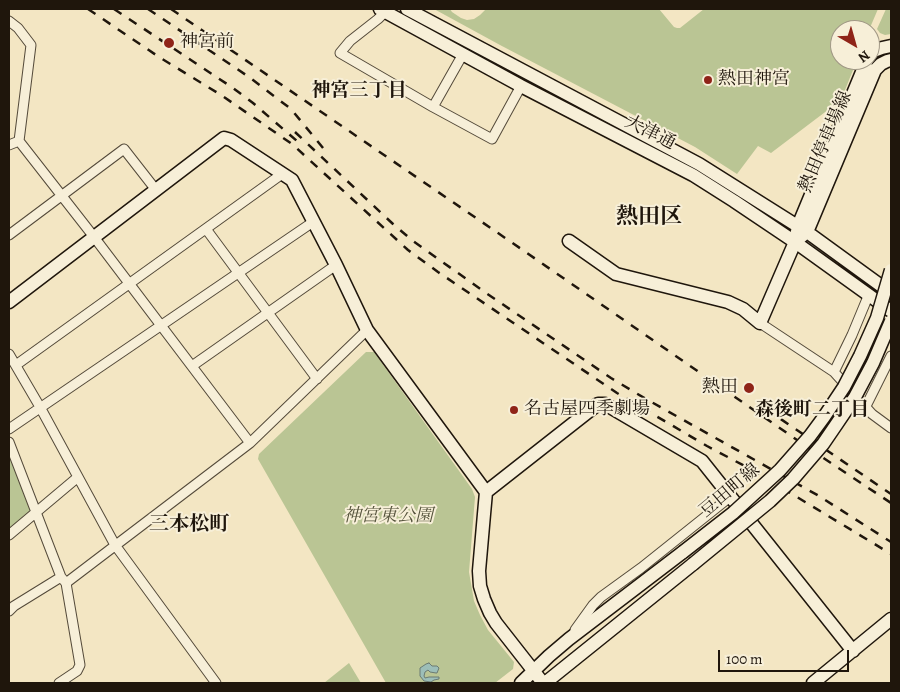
<!DOCTYPE html>
<meta charset="utf-8">
<style>
body{margin:0}
#map{position:relative;width:900px;height:692px;overflow:hidden;background:#f3e6c3;font-family:Alegreya,serif}
canvas{display:block}
.frame{position:absolute;inset:0;border:10px solid #1f160c;pointer-events:none}
.north{position:absolute;left:830px;top:20px;width:50px;height:50px;box-sizing:border-box;background:#f7efd8;border:1px solid #a19886;border-radius:50%;rotate:142deg;font-size:14px;font-weight:700;line-height:20px;text-align:center;color:#1f160c}
.north::after{content:'';display:block;margin:auto;width:18px;height:22px;background:#8f2418;clip-path:polygon(50% 0,100% 100%,50% 72%,0 100%)}
.scale{position:absolute;left:718px;top:650px;width:131px;height:22px;box-sizing:border-box;border:2px solid #1f160c;border-top:0;padding-left:6px;font-size:15px;line-height:18px;white-space:nowrap;color:#1f160c;-webkit-text-stroke:4px #f7efd8;paint-order:stroke}
</style>
<div id="map">
<canvas width="900" height="692"></canvas>
<div class="frame"></div>
<div class="north">N</div>
<div class="scale">100 m</div>
</div>
<script>
const ctx = document.querySelector('canvas').getContext('2d');
ctx.lineJoin = 'round';
function fillPath(path, color) {
  ctx.fillStyle = color;
  ctx.fill(path, 'evenodd');
}
function shape(rows) {
  const path = new Path2D();
  for (const r of rows) {
    path.moveTo(r[0], r[1]);
    for (let i = 2; i < r.length; i += 2) path.lineTo(r[i], r[i + 1]);
  }
  return path;
}
function stroke(path, color, width, dash) {
  ctx.strokeStyle = color;
  ctx.lineWidth = width;
  ctx.lineCap = dash ? 'butt' : 'round';
  ctx.setLineDash(dash || []);
  ctx.stroke(path);
}
function write(font, color, halo, rows, align = 'center') {
  ctx.font = font + ' Alegreya,"Noto Serif JP",serif';
  ctx.lineWidth = 4;
  ctx.setLineDash([]);
  ctx.textBaseline = 'middle';
  ctx.strokeStyle = halo;
  ctx.fillStyle = color;
  for (const [text, x, y, turn = 0] of rows) {
    ctx.save();
    ctx.translate(x, y);
    ctx.rotate((+turn || 0) * Math.PI / 180);
    ctx.textAlign = isNaN(turn) ? turn : align;
    if (halo) ctx.strokeText(text, 0, 0);
    ctx.fillText(text, 0, 0);
    ctx.restore();
  }
}
const green = shape([
 [434,9,450,9,452,12,461,18,467,20,474,19,480,15,486,9,659,9,674,27,677,28,680,28,704,9,878,9,869,30,840,30,840,60,857,60,841,100,771,153,758,146,737,174,695,147,500,45],
 [886,9,891,9,891,34,885,35,880,33,877,29],
 [366,352,374,352,472,489,475,497,469,572,474,601,480,615,488,630,514,662,513,669,495,683,386,683,258,459,259,454],
 [9,453,30,509,30,512,9,530],
 [349,663,361,683,324,683]
]);
const water = shape([
 [429,663,432,666,437,666,439,668,437,673,436,673,430,672,428,670,425,672,424,676,425,678,429,677,439,677,439,679,434,680,431,682,424,681,420,676,420,668,426,664,429,663]
]);
const street = shape([
 [388,9,378,19,350,41,340,53,433,107,492,139,521,86],
 [9,21,18,28,31,45,19,141,94,237,250,443],
 [433,107,463,54],
 [9,145,19,141],
 [206,229,317,379],
 [9,235,124,149,156,190],
 [760,323,834,372,872,414,891,428],
 [9,354,40,407,115,545,216,683],
 [16,365,282,174],
 [192,366,336,265],
 [834,372,852,335,869,294],
 [866,406,891,356],
 [9,429,313,222],
 [9,442,61,577,66,583,80,665,77,671,59,683],
 [9,535,78,477],
 [66,583,250,443,367,330],
 [9,611,14,606,61,577],
 [575,630,593,605,601,597,641,568,730,497]
]);
const secondary = shape([
 [380,9,521,86,693,175,734,201,795,242,891,311],
 [407,9,699,164,807,232,891,293],
 [870,55,874,51,882,48,891,46],
 [801,237,807,232,875,70,881,64,887,61,891,60],
 [569,241,616,274,728,302,743,309,760,323,795,242,798,226,867,60],
 [9,302,224,138,231,140,292,180,336,265,367,330,486,492,484,514,479,571,480,586,484,599,490,613,496,623,543,683],
 [486,492,598,404,605,404,702,461,853,651],
 [521,683,549,656,569,639,683,552],
 [545,683,693,564],
 [813,683,891,619]
]);
const rail = shape([
 [88,9,159,57,221,95,292,144,408,250,438,272,617,393,707,446,754,471,891,554],
 [114,9,233,88,253,103,297,141],
 [148,9,249,77,291,109,328,154],
 [171,9,514,244,813,451,891,503],
 [295,132,393,224,413,241,486,293,611,378,646,399,819,496,891,542],
 [766,409,891,494]
]);
const secondaryBridge = shape([
 [683,552,733,513,780,470,810,436,824,417,844,387,860,356,877,318,891,270],
 [693,564,770,501,793,479,823,444,836,425,855,397,873,363,891,321]
]);
const markers = [
 [169,43,6,"#8f2418"],
 [708,80,5,"#8f2418"],
 [749,388,6,"#8f2418"],
 [514,410,5,"#8f2418"]
];
const poiNames = [
 ["神宮前",180,43],
 ["熱田神宮",718,80],
 ["熱田",738,388,"right"],
 ["名古屋四季劇場",524,410]
];
const streetNames = [
 ["大津通",650,133,27],
 ["熱田停車場線",826,142,-67],
 ["豆田町線",730,491,-40]
];
const parkNames = [
 ["神宮東公園",388,517]
];
const neighbourhoodNames = [
 ["神宮三丁目",359,91],
 ["森後町二丁目",812,410]
];
const quarterNames = [
 ["三本松町",189,525]
];
const districtNames = [
 ["熱田区",649,218]
];
fillPath(green, '#bac594');
fillPath(water, '#9cbeb8');
stroke(water, '#6a7b73', 1);
stroke(street, '#544a3a', 11);
stroke(secondary, '#1f160c', 15);
stroke(street, '#f7efd8', 9);
stroke(secondary, '#f7efd8', 12);
stroke(rail, '#1f160c', 2.5, [9, 9]);
stroke(secondaryBridge, '#1f160c', 15, []);
stroke(secondaryBridge, '#f7efd8', 12);
for (const [x, y, r, color] of markers) {
  const dot = new Path2D();
  dot.arc(x, y, r, 0, 2 * Math.PI);
  ctx.fillStyle = color;
  ctx.fill(dot);
  stroke(dot, '#f7efd8', 2);
}
write('18px', '#1f160c', '#f7efd8', poiNames, 'left');
write('18px', '#1f160c', '#f7efd8', streetNames);
write('italic 18px', '#55533c', '#f7efd8', parkNames);
write('bold 19px', '#1f160c', '#f7efd8', neighbourhoodNames);
write('bold 20px', '#1f160c', '#f7efd8', quarterNames);
write('bold 22px', '#1f160c', '#f7efd8', districtNames);
</script>
